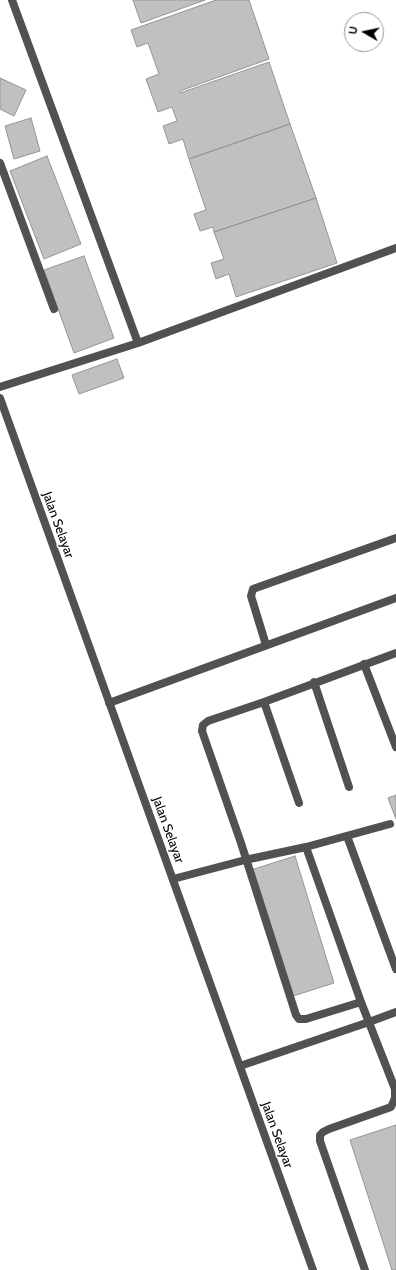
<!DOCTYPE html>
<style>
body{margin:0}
#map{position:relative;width:396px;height:1270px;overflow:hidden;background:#fff;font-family:Cabin,sans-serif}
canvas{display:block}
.north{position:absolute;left:344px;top:12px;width:40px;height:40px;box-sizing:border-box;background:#fff;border:1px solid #999;border-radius:50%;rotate:279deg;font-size:11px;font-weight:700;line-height:16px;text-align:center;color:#000}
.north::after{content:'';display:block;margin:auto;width:14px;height:18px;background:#000;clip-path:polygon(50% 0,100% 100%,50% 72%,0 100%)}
</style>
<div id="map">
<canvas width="396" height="1270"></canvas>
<div class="north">U</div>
</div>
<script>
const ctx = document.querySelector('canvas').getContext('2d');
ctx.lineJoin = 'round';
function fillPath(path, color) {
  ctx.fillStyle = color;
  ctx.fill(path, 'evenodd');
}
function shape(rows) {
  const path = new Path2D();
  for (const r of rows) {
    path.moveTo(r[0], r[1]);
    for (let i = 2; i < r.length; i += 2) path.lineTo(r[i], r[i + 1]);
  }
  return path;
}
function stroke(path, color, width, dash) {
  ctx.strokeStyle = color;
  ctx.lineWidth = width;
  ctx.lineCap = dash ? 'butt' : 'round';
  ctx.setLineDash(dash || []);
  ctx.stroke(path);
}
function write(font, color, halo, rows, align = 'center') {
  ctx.font = font + ' Cabin,sans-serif';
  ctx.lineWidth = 3;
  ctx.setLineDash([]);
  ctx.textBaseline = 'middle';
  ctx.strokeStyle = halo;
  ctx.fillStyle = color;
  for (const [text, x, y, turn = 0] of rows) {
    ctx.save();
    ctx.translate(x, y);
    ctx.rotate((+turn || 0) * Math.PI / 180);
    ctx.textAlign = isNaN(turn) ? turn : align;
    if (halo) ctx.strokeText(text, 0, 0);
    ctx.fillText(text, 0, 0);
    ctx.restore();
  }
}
const building = shape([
 [133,0,205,0,141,23,133,0],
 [216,0,249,0,269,59,180,91,180,93,269,62,290,124,189,159,183,139,169,144,163,126,177,121,172,107,158,112,146,79,159,74,148,43,137,47,131,30,216,0],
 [0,78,26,90,14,116,0,109,0,78],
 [31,118,40,151,14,159,5,126,31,118],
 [290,124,316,198,214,232,213,227,200,231,194,214,206,210,189,159,290,124],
 [47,156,81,244,44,259,10,171,47,156],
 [316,198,337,263,236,297,229,274,216,279,211,263,224,259,214,232,316,198],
 [84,256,114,338,74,353,44,270,84,256],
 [117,359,124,378,79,394,72,375,117,359],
 [396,795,396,819,388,798,396,795],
 [295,856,334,983,290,997,251,870,295,856],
 [396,1125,396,1270,392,1270,350,1140,396,1125]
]);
const lane = shape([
 [12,0,138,343],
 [0,163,54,309],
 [0,387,138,343,396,248],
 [266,645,251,596,253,589,396,538],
 [364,664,396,747],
 [314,682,349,787],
 [264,702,299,803],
 [109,703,396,598],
 [347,836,396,969],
 [306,847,361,1002,395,1089,395,1098,391,1107,329,1129,323,1132,320,1135,320,1141,365,1270],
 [173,879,245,860,306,847,390,824],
 [361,1002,306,1019,299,1019,296,1015,241,843,202,731,203,725,208,721,264,702,396,653],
 [240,1066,369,1022,396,1012]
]);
const street = shape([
 [0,398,313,1270]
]);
const streetNames = [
 ["Jalan Selayar",58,525,70],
 ["Jalan Selayar",168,830,70],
 ["Jalan Selayar",277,1135,70]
];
fillPath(building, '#c0c0c0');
stroke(building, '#959595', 1);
stroke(lane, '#515151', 8);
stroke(street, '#515151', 8);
write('13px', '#000', '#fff', streetNames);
</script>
